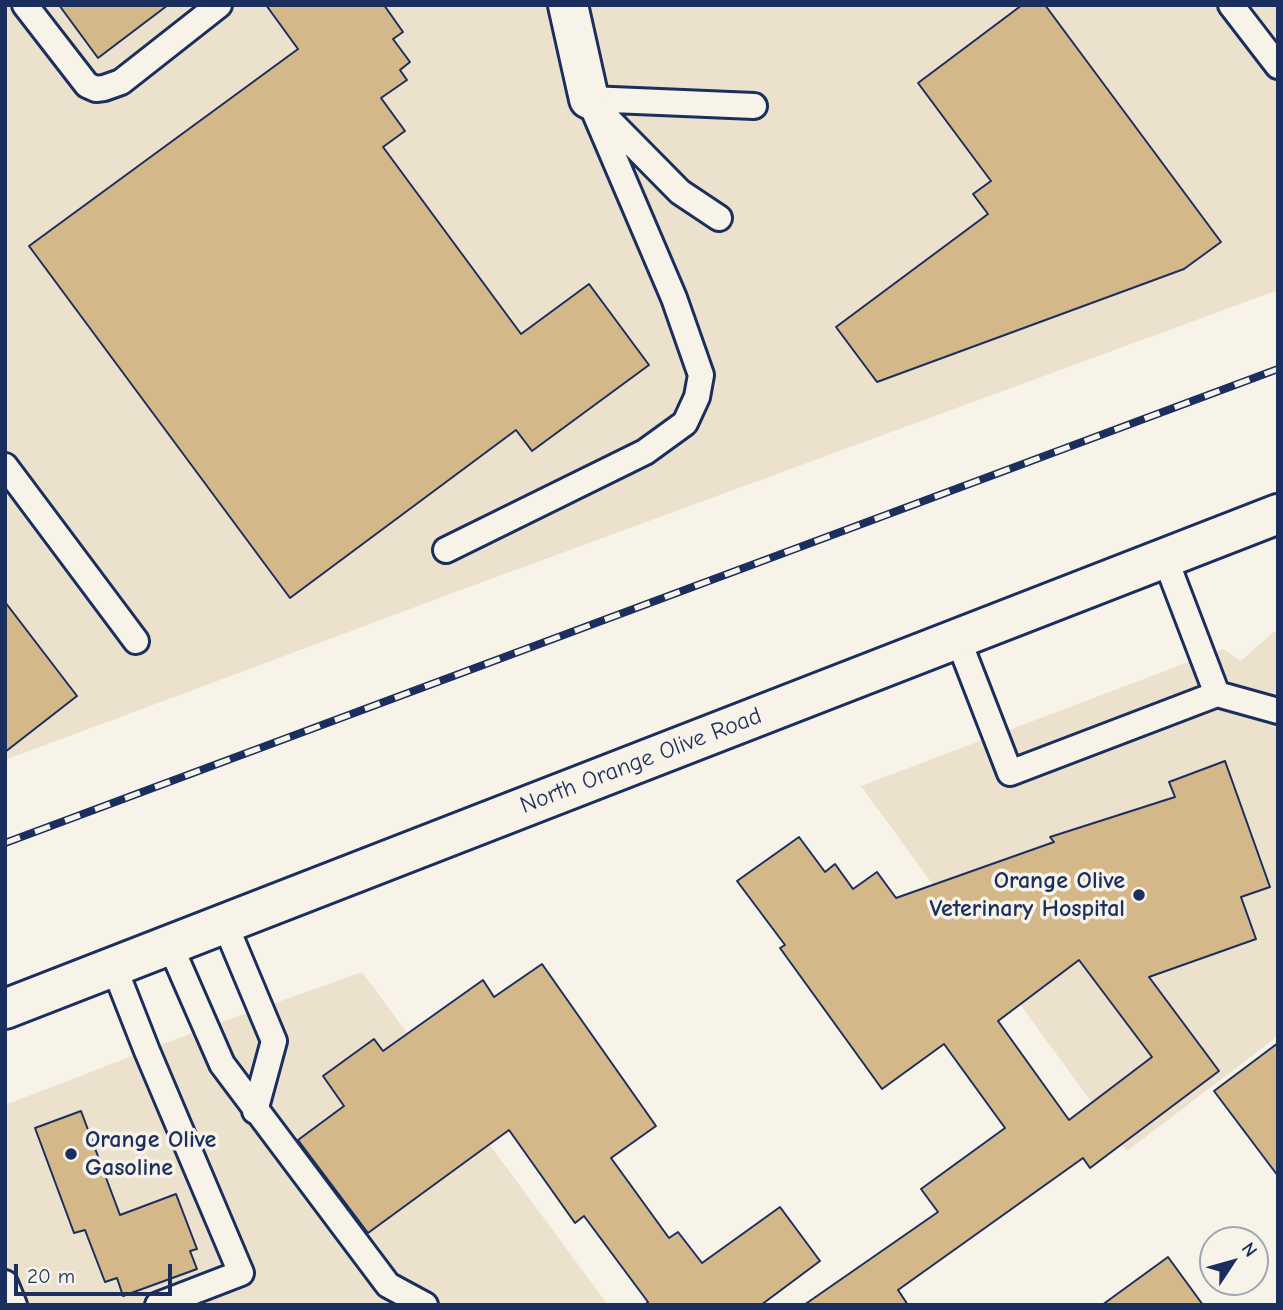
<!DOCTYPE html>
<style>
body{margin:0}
#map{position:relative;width:1283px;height:1310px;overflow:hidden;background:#f7f3e8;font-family:"Comic Neue",sans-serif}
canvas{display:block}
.frame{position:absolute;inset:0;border:7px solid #1b2f5e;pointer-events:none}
.north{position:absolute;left:1199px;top:1226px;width:70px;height:70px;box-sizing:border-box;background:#f7f3e8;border:2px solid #9fa5b1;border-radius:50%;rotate:54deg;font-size:19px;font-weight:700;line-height:28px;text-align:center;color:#1b2f5e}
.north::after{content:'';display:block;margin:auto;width:24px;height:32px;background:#1b2f5e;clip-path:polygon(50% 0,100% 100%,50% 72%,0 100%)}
.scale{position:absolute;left:14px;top:1264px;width:158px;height:32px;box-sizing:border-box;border:4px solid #1b2f5e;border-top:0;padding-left:9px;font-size:21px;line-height:24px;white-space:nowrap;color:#1b2f5e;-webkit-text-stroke:5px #f7f3e8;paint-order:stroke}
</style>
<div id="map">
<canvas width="1283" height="1310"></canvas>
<div class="frame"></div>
<div class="north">N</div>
<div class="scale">20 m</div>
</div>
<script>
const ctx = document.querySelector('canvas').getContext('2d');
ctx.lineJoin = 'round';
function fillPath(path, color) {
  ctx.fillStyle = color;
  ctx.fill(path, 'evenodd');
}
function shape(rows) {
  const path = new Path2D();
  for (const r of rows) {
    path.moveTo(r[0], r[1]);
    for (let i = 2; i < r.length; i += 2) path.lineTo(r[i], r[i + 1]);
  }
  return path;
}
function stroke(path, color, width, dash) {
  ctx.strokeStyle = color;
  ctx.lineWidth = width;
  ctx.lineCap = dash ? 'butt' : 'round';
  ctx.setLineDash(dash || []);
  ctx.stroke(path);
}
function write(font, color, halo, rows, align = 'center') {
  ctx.font = font + ' "Comic Neue",sans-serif';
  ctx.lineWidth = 7;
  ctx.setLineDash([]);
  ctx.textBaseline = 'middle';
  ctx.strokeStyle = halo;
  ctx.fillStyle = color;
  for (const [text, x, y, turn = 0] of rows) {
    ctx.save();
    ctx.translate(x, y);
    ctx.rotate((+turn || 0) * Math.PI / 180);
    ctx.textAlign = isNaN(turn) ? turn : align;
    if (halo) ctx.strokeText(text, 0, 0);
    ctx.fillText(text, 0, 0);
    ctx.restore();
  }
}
const built = shape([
 [5,5,1278,5,1278,290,469,587,5,760],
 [1278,630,1278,1036,1127,1151,861,786,1223,649,1241,661,1272,633],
 [362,972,608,1305,5,1305,5,1105,205,1028]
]);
const building = shape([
 [59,5,168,5,98,58,59,5],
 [266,5,384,5,403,32,393,39,410,62,400,70,407,80,381,98,405,131,383,147,521,334,589,284,649,365,532,451,516,430,290,598,29,246,298,49,266,5],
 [1022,5,1045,5,1221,242,1184,269,877,382,836,327,988,214,973,194,991,181,918,83,1022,5],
 [5,602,77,696,5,752,5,602],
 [1225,761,1270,887,1241,897,1256,939,1149,977,1219,1071,1090,1168,1083,1158,898,1290,908,1305,804,1305,938,1212,921,1189,1005,1128,944,1044,882,1089,780,948,785,945,737,881,799,837,825,872,835,864,853,889,877,872,896,898,1054,842,1050,837,1175,797,1169,782,1225,761],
 [1079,960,1152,1057,1069,1120,998,1021,1079,960],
 [542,964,656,1126,611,1158,669,1238,678,1232,702,1263,780,1207,820,1261,761,1305,645,1305,648,1302,584,1216,575,1223,509,1130,368,1233,298,1140,344,1106,323,1076,374,1039,383,1051,483,980,494,997,542,964],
 [1278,1043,1278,1176,1214,1091,1278,1043],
 [81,1111,120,1215,176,1194,197,1249,190,1251,197,1269,123,1296,117,1278,105,1282,85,1230,74,1233,35,1128,81,1111],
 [1168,1257,1203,1305,1102,1305,1168,1257]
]);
const lane = shape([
 [25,5,87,85,96,89,104,88,121,82,219,5],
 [1231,5,1278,66],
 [589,99,754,106],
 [599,110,680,192,719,218],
 [5,466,136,641],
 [446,550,645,452,685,423,697,397,701,375,674,298,589,99],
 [958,639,1010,773,1217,694,1165,558],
 [1217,694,1278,711],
 [225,924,274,1041,255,1111],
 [170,945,222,1064,388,1285,425,1305],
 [114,967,147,1051,241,1273,158,1305],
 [5,1283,14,1305]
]);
const street = shape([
 [568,5,589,99]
]);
const secondary = shape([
 [5,1009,1278,514]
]);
const rail = shape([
 [5,843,1278,369]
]);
const markers = [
 [1139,895,7,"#1b2f5e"],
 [71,1154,7,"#1b2f5e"]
];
const streetNames = [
 ["North Orange Olive Road",641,761,-21]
];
const poiNames = [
 ["Orange Olive",1125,881],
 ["Veterinary Hospital",1125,909],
 ["Orange Olive",85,1140,"left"],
 ["Gasoline",85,1168,"left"]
];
fillPath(built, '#ece1cc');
fillPath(building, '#d4b889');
stroke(building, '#1b2f5e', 2);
stroke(lane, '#1b2f5e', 30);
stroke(street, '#1b2f5e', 44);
stroke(secondary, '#1b2f5e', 44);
stroke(lane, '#f7f3e8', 24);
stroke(street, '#f7f3e8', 38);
stroke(secondary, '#f7f3e8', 38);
stroke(rail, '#1b2f5e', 8);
stroke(rail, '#f7f3e8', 5, [16]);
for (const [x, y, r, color] of markers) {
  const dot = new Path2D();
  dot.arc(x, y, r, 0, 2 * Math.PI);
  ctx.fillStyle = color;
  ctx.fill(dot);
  stroke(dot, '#f7f3e8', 2.5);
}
write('24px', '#1b2f5e', '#f7f3e8', streetNames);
write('bold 24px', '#1b2f5e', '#f7f3e8', poiNames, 'right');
</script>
